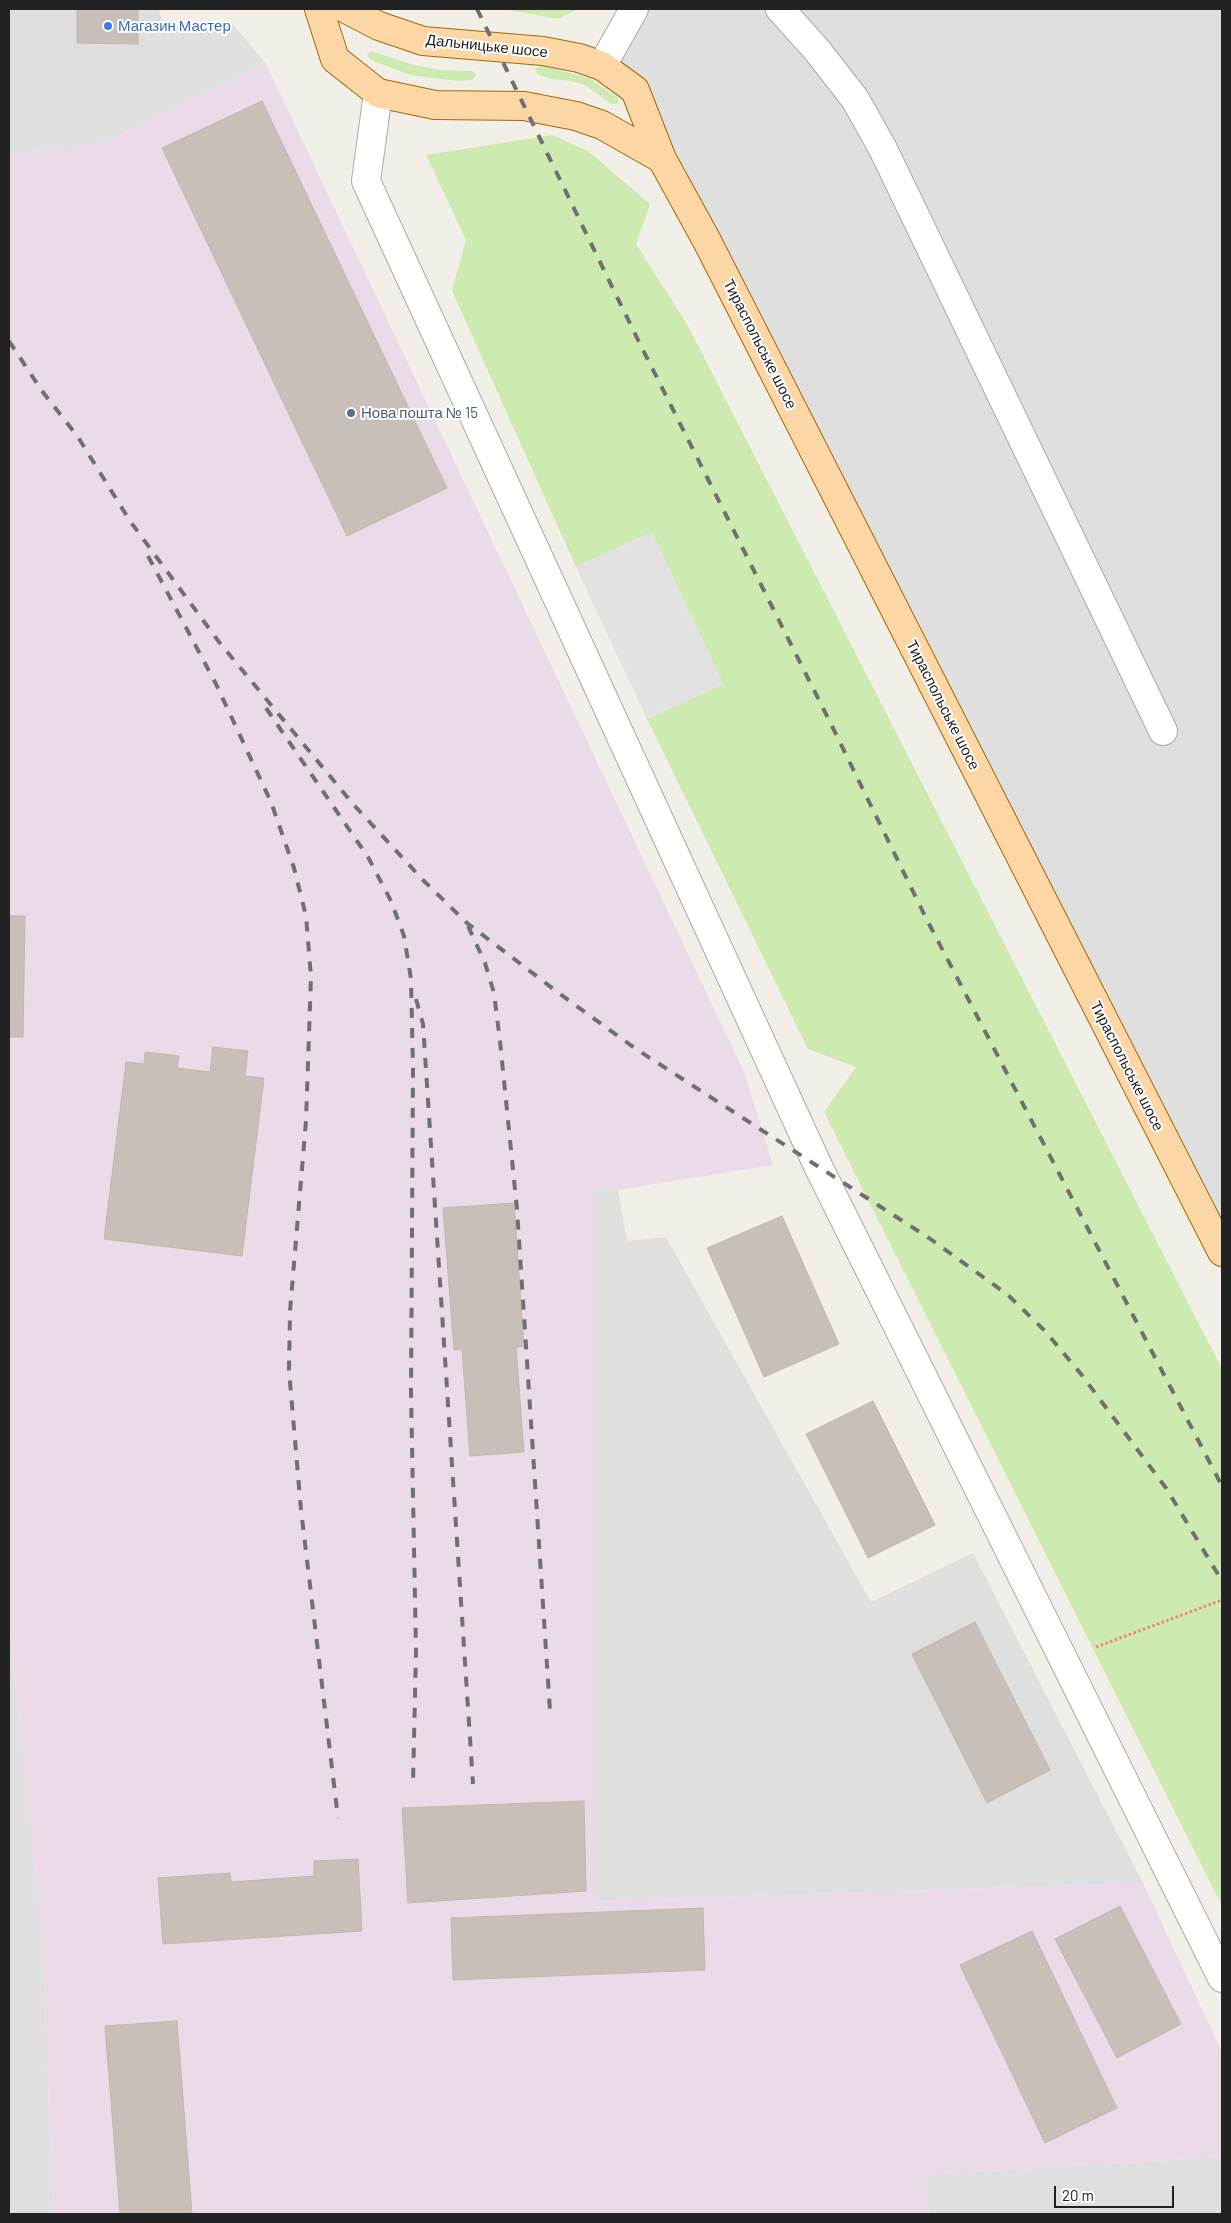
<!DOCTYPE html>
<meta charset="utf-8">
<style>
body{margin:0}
#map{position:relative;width:1231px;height:2223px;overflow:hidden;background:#f2efe9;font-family:Barlow,sans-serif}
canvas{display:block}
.frame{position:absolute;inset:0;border:10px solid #222;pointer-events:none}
.scale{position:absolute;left:1054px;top:2186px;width:120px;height:22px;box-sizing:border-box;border:2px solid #222;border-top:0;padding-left:6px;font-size:15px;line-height:18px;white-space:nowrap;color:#222;-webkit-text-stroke:4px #fff;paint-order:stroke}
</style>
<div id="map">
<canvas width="1231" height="2223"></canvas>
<div class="frame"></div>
<div class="scale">20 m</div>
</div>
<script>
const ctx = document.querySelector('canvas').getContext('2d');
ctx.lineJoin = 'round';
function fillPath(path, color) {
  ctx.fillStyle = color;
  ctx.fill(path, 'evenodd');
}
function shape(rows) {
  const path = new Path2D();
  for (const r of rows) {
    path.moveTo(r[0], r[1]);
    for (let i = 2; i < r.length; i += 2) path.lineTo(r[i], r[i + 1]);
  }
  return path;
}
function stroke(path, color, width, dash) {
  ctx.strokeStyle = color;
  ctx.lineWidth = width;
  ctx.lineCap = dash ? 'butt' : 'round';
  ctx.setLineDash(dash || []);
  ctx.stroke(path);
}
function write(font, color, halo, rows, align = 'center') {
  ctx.font = font + ' Barlow,sans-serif';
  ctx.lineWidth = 4;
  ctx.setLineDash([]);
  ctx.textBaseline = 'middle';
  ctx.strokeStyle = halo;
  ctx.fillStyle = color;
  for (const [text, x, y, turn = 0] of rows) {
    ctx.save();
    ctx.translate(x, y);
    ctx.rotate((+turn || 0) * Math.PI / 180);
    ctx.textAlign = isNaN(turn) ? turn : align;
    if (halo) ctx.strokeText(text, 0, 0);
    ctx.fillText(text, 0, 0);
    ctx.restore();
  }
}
const residential = shape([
 [9,9,159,9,163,26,231,22,266,64,109,141,9,155],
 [634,9,1222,9,1222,1252,635,90,602,66],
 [594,1189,618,1190,627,1241,666,1237,871,1602,973,1553,1143,1883,594,1901],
 [9,1623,43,1952,53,2214,9,2214],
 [1222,2157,1222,2214,929,2214,924,2175]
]);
const industrial = shape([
 [266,64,744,1072,773,1165,618,1190,594,1190,594,1901,1143,1883,1222,2052,1222,2157,924,2175,929,2214,53,2214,43,1952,9,1623,9,155,109,141]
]);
const grass = shape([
 [503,9,578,9,558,19],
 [371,51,414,65,441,70,473,71,476,75,472,80,458,81,410,75,371,60,367,55],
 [542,66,589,78,618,98,618,104,611,104,585,85,571,81,551,79,538,74,535,68],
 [552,135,588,151,650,204,636,244,688,326,1222,1369,1222,1906,824,1112,856,1067,808,1049,647,719,723,684,652,532,576,567,452,291,466,240,426,155]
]);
const parking = shape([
 [652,532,723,684,647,719,576,567]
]);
const building = shape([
 [77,9,138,9,138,44,77,43,77,9],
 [262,101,447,488,347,536,162,148,262,101],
 [9,916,25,916,23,1037,9,1037,9,916],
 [213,1047,248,1051,245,1076,264,1078,242,1256,104,1239,126,1062,144,1064,145,1052,179,1056,177,1068,210,1072,213,1047],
 [514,1203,524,1347,516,1347,524,1452,470,1456,462,1349,454,1350,443,1208,514,1203],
 [782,1216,839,1344,764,1377,707,1248,782,1216],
 [873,1401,935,1525,868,1558,806,1434,873,1401],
 [975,1622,1050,1770,987,1803,912,1654,975,1622],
 [584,1801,586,1891,408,1903,402,1808,584,1801],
 [358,1859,362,1931,163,1944,158,1878,230,1873,231,1882,314,1876,314,1861,358,1859],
 [1120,1906,1181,2024,1117,2058,1055,1939,1120,1906],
 [703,1908,705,1970,453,1980,451,1918,703,1908],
 [1032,1931,1117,2108,1045,2143,960,1965,1032,1931],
 [177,2021,192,2214,120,2214,105,2026,177,2021]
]);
const path = shape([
 [1096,1647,1222,1600]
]);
const minor = shape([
 [780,9,816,49,855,99,883,149,1163,731],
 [602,66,634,9],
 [378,93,366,181,818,1166,1222,1978]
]);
const major = shape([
 [319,9,335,59,378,93,435,105,524,106,576,116,602,125,662,159],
 [346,9,379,26,423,41,543,51,579,58,602,66,635,90,662,159,707,241,1222,1252]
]);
const rail = shape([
 [477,9,638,340,828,718,927,920,1222,1486],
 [9,341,42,391,78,437,130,521,219,642,353,804,423,880,467,923,560,994,636,1049,929,1238,1008,1295,1045,1331,1081,1374,1166,1488,1222,1581],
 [148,556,216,684,271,802,294,868,306,916,311,977,306,1121,290,1311,289,1370,301,1510,338,1818],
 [266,708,368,857,391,901,404,936,411,979,413,1069,411,1392,416,1651,413,1783],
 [468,926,485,963,494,993,500,1041,517,1209,550,1711],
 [416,999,423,1024,473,1784]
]);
const markers = [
 [108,26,5,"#3f7fe0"],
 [351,413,5,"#5c6f8a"]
];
const shopNames = [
 ["Магазин Мастер",118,26]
];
const streetNames = [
 ["Дальницьке шосе",487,46,6],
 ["Тираспольське шосе",760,344,63],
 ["Тираспольське шосе",943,705,63],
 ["Тираспольське шосе",1127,1066,63]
];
const serviceNames = [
 ["Нова пошта № 15",361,413]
];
fillPath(residential, '#e0dfdf');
fillPath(industrial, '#ebdbe8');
fillPath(grass, '#cdebb0');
fillPath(parking, '#e2e2e2');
fillPath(building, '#c7bfb8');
stroke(building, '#c4b6ab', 1);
stroke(minor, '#a9a9a9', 30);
stroke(major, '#a06b00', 30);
stroke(path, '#fa8072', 3, [2.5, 2.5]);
stroke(minor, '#fff', 28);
stroke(major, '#fcd6a4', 28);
stroke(rail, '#707070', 4, [10, 10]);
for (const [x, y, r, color] of markers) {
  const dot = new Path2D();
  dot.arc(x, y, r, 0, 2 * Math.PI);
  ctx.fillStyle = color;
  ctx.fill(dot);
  stroke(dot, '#fff', 2);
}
write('15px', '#366cbe', '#fff', shopNames, 'left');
write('15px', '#222', '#fff', streetNames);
write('15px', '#4e5e75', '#fff', serviceNames, 'left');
</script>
